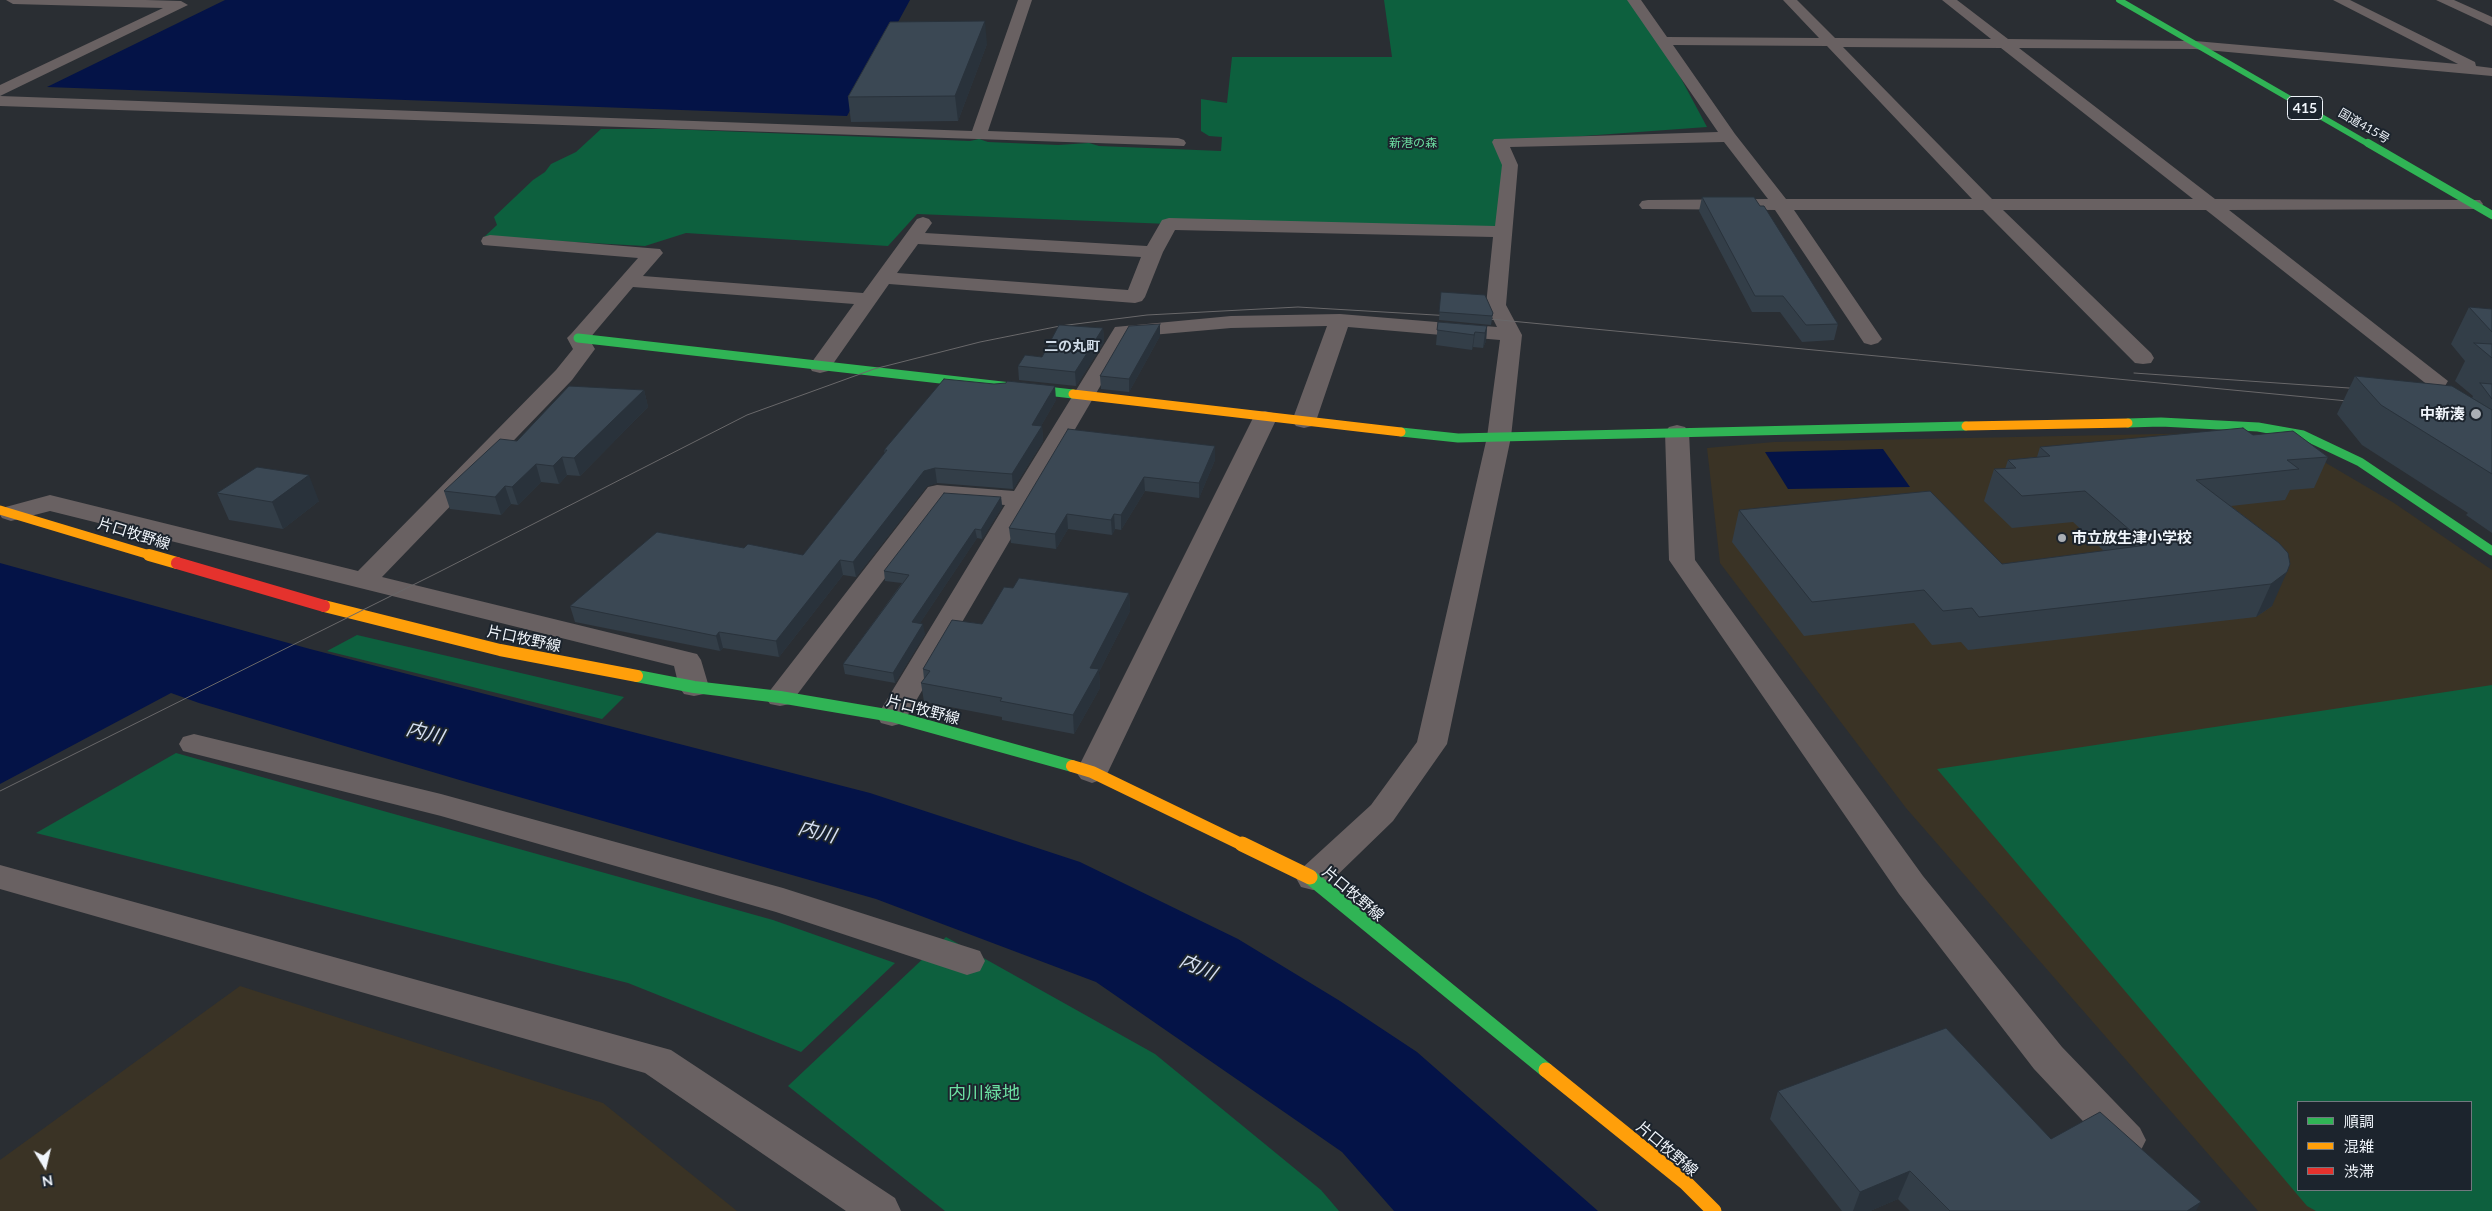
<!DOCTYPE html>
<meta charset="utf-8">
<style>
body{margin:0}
#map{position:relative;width:2492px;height:1211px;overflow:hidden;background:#2a2e33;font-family:Lato,"Noto Sans JP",sans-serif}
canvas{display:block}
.legend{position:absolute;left:2297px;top:1101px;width:175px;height:90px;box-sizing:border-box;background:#1c242d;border:1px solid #71787f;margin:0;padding:6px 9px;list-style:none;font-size:15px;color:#f0f5fb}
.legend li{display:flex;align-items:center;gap:10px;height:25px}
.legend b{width:25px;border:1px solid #71787f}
.north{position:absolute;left:20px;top:1141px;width:50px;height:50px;-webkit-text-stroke:4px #1c242d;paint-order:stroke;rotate:171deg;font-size:14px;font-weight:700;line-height:20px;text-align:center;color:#f0f5fb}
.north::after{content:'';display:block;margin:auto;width:18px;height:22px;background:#f0f5fb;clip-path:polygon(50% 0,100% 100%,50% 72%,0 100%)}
</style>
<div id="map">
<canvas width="2492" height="1211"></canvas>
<ul class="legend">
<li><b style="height:6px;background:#30b455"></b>順調</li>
<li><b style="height:6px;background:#ff9f0a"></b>混雑</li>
<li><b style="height:6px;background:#e5322d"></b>渋滞</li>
</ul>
<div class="north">N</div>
</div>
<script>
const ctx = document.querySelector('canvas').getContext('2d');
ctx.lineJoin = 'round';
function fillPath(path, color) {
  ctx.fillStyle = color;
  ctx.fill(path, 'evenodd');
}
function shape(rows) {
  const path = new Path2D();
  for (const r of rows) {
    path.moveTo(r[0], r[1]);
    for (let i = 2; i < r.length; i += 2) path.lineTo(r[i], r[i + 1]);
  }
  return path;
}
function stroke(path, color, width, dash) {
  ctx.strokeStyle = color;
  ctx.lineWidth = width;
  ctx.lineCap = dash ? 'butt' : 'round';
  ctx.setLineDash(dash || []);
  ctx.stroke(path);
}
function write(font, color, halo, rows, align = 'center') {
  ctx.font = font + ' Lato,"Noto Sans JP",sans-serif';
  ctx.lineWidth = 4;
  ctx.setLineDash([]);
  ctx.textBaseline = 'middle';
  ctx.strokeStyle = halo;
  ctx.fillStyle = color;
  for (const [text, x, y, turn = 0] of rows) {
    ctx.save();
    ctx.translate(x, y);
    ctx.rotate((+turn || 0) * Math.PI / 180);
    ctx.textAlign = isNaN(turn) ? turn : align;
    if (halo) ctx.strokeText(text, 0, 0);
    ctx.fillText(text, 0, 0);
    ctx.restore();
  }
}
const education = shape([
 [2208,433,2292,443,2394,503,2492,570,2492,1211,2258,1211,1906,808,1720,563,1707,448,1774,442],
 [2298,1102,2471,1102,2471,1190,2298,1190],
 [240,986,603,1103,737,1211,0,1211,0,1160]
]);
const green = shape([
 [1384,0,1634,0,1661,41,1707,127,1501,142,1510,165,1503,232,1169,224,917,214,888,246,686,233,645,246,484,237,497,225,494,217,533,180,545,172,551,164,576,152,601,129,668,129,970,141,979,139,988,142,1058,145,1089,143,1099,146,1221,151,1222,137,1209,136,1201,131,1201,99,1227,103,1232,57,1392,57],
 [357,635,624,697,602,719,327,651],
 [2492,685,2492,1211,2316,1211,2307,1206,1937,769],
 [2298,1102,2471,1102,2471,1190,2298,1190],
 [176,753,773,920,895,963,801,1052,628,983,36,833],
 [946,937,1155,1054,1321,1190,1339,1211,945,1211,788,1086]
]);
const water = shape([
 [225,0,910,0,847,116,47,87],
 [1883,449,1910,487,1788,489,1765,452],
 [0,563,310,649,870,793,1080,862,1238,939,1340,1001,1417,1052,1598,1211,1394,1211,1342,1152,1096,982,876,899,463,781,199,703,171,693,0,784]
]);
const street = shape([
 [6,0,146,0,181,1,188,5,0,96,0,85,163,8,13,4,6,0],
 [1018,0,1032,0,988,131,1178,138,1184,140,1186,143,1184,146,0,106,0,96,972,131,1018,0],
 [1627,0,1641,0,1667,37,1819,38,1783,0,1797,0,1835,38,1991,39,1942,0,1957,0,2008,39,2195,41,2458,64,2333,0,2350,0,2475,62,2476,66,2492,68,2492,76,2195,49,2019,48,2215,199,2480,200,2483,204,2480,208,2474,209,2229,210,2448,381,2445,386,2437,388,2429,386,2206,210,2003,210,2151,353,2154,358,2151,363,2143,364,2135,363,1983,210,1794,210,1882,339,1878,343,1871,345,1864,343,1775,210,1642,209,1639,205,1642,201,1648,200,1768,199,1724,142,1510,147,1518,165,1506,305,1522,335,1511,437,1447,744,1393,821,1325,887,1313,890,1301,887,1296,878,1301,869,1371,805,1417,742,1487,437,1500,340,1348,327,1316,421,1312,426,1304,428,1296,426,1292,421,1327,326,1231,328,1129,337,903,723,892,726,881,723,877,716,1005,505,944,500,790,704,780,706,770,704,765,697,928,487,937,485,1014,491,1115,327,1231,316,1340,314,1497,327,1486,305,1493,237,1175,230,1163,252,1145,297,1142,301,1135,303,889,284,828,371,820,373,812,371,809,366,854,304,633,287,589,339,595,349,572,380,382,577,697,654,701,660,709,687,704,694,694,696,684,694,679,687,674,666,50,511,11,521,2,518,0,515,2,508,50,495,358,571,556,370,573,349,567,338,571,334,638,258,483,245,481,241,483,237,490,235,660,249,663,253,643,276,863,293,917,219,923,217,929,219,932,223,925,233,1147,246,1162,220,1169,218,1495,226,1502,165,1492,142,1494,139,1718,132,1627,0],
 [1673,45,1827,46,1972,199,1786,199,1735,134,1673,45],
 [1843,47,2001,48,2193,199,1992,199,1843,47],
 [918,244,1141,257,1128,290,897,273,918,244],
 [2436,0,2454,0,2492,17,2492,26,2436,0],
 [1265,411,1273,413,1277,418,1108,772,1103,779,1092,783,1081,779,1076,772,1253,418,1257,413,1265,411],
 [1677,425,1685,427,1689,432,1695,560,1923,876,2062,1047,2140,1128,2146,1140,2140,1152,2126,1157,2112,1152,2034,1069,1899,894,1669,560,1665,432,1669,427,1677,425],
 [194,734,441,794,783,888,980,951,985,961,980,971,967,975,776,912,441,816,183,751,179,744,183,737,194,734],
 [0,865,671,1050,895,1198,901,1211,846,1211,645,1073,0,889,0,865]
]);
const fastFar4 = shape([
 [2119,0,2370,145]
]);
const fastFar3 = shape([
 [2368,143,2492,215]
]);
const fastFar2 = shape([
 [578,338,1073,394],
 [2128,423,2161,422,2258,427,2303,435,2360,462,2492,551],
 [1401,432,1458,438,1966,426]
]);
const fastFar1 = shape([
 [637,676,694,687,780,697,892,716,1072,766]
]);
const fast = shape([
 [1310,877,1546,1070]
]);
const slowFar2 = shape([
 [1073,394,1401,432],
 [1966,426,2128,423],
 [0,510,153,556]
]);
const slowFar1 = shape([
 [149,555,177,563],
 [324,606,500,650,637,676],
 [1072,766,1092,772,1245,846]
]);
const slow = shape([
 [1242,844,1310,877],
 [1546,1070,1686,1183,1714,1211]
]);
const jam = shape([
 [177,563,324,606]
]);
const tram = shape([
 [1479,318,2358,402],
 [2134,373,2363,389],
 [0,791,439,572,747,415,874,369,980,342,1060,326,1147,315,1298,307,1452,316]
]);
const wall = shape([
 [987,44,958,121,851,122,848,97],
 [1702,197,1838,324,1834,340,1802,342,1780,312,1752,312,1699,211],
 [1441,292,1493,313,1491,325,1439,320],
 [2469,307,2492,309,2492,533,2466,515,2468,513,2362,445,2337,414,2355,376,2472,398,2473,396,2455,381,2465,361,2451,344],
 [1438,322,1487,326,1486,341,1483,348,1473,347,1472,350,1436,345],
 [1103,328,1104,342,1076,386,1019,380,1018,366,1042,357],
 [1160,336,1129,392,1101,389,1100,376],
 [644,390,648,407,580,476,567,475,559,484,541,482,518,505,511,504,501,515,450,509,444,491,517,441],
 [1056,400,1041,426,1042,426,1043,441,1013,489,937,483,927,486,856,577,843,575,779,657,723,648,720,651,575,622,570,606,744,548,803,555,885,454,884,450],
 [2253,435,2328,457,2314,488,2290,490,2285,500,2231,506,2279,543,2272,606,2256,617,1968,650,1961,642,1932,645,1914,623,1804,636,1732,542,1739,510,2002,564,2104,551,2073,522,2012,528,1984,501,1994,469,2005,469,2008,460,2037,457,2040,447],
 [1215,446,1215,460,1199,498,1145,491,1121,530,1115,529,1112,535,1068,529,1056,549,1011,543,1009,528],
 [217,493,319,501,283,529,229,520],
 [1001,497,1002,507,982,539,977,538,920,623,925,634,895,683,845,674,843,664,902,583,885,581,884,571],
 [1013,588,1129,593,1130,611,1099,672,1100,688,1074,734,1002,720,1002,717,924,702,921,683,924,679,923,669,982,624],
 [1778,1091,2051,1139,2196,1211,1910,1211,1898,1199,1870,1211,1842,1211,1770,1119]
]);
const shadedWall = shape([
 [985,21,987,44,958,121,955,96],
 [1160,324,1160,336,1129,392,1129,379],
 [1487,326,1486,341,1483,348,1485,333],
 [1103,328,1104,342,1076,386,1075,372],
 [1475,332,1473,347,1472,350,1474,335],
 [1055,386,1056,400,1033,440,1032,425],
 [644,390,648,407,580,476,574,458],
 [1042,426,1043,441,1013,489,1012,474],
 [1215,446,1215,460,1199,498,1199,483],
 [562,457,567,475,559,484,553,466],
 [536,464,541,482,518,505,512,487],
 [935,468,937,483,927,486,856,577,853,562,924,471],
 [309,475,319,501,283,529,272,502],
 [1144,477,1145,491,1121,530,1121,515],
 [505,486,511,504,501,515,495,497],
 [1001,497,1002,507,982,539,981,530],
 [1067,514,1068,529,1056,549,1055,534],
 [1114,514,1115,529,1112,535,1111,520],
 [975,529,977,538,914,632,912,622],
 [840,560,843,575,779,657,776,641],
 [2287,572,2272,606,2256,617,2271,584],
 [1129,593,1130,611,1099,672,1100,688,1074,734,1073,715,1090,668],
 [923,624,925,634,895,683,893,673],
 [719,632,723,648,720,651,716,636],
 [1910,1171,1898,1199,1870,1211,1853,1211,1860,1192],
 [2201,1202,2196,1211,2187,1211]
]);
const building = shape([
 [985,21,955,96,848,97,890,22,985,21],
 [1702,197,1754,197,1760,206,1764,206,1838,324,1806,325,1783,296,1755,296,1702,197],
 [1441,292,1485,295,1493,313,1492,316,1439,312,1441,292],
 [2469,307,2492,309,2492,332,2469,307],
 [1438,322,1487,326,1485,333,1475,332,1474,335,1437,330,1438,322],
 [1160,324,1129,379,1100,376,1129,326,1160,324],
 [1059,325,1103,328,1075,372,1018,366,1025,355,1042,357,1059,325],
 [2474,343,2492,344,2492,358,2474,343],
 [2355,376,2452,386,2492,410,2492,474,2381,405,2355,376],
 [944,379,994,384,1006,383,1007,381,1055,386,1032,425,1042,426,1012,474,935,468,924,471,853,562,840,560,776,641,719,632,716,636,570,606,657,532,744,548,748,544,803,555,887,450,884,450,944,379],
 [2480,383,2492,384,2492,399,2480,383],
 [569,386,644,390,574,458,562,457,553,466,536,464,512,487,505,486,495,497,444,491,500,439,517,441,569,386],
 [2243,428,2253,435,2293,431,2328,457,2287,460,2299,469,2196,480,2279,543,2288,553,2290,564,2287,572,2271,584,1979,617,1972,608,1943,611,1924,590,1812,602,1739,510,1930,491,2002,564,2147,545,2085,491,2022,496,1994,469,2016,468,2008,460,2050,456,2040,447,2243,428],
 [1068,429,1215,446,1199,483,1144,477,1121,515,1114,514,1111,520,1067,514,1055,534,1009,528,1068,429],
 [257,467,309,475,272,502,217,493,257,467],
 [944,493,1001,497,981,530,975,529,912,622,923,624,893,673,843,664,909,575,884,571,944,493],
 [1019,578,1129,593,1090,668,1099,669,1073,715,1000,701,1002,698,921,683,930,671,923,669,952,620,982,624,1004,587,1013,588,1019,578],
 [1946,1028,2051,1139,2100,1112,2201,1202,2187,1211,1950,1211,1910,1171,1860,1192,1778,1091,1946,1028]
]);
const markers = [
 [2476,414,6,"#abafb5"],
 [2062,538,5,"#abafb5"]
];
const farStreetnames = [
 ["国道415号",2364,126,30]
];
const farParknames = [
 ["新港の森",1413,143]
];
const shields = [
 [2305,108,35]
];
const shieldNames = [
 ["415",2305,108]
];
const farNeighbourhoodnames = [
 ["二の丸町",1072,346]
];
const poiNames = [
 ["中新湊",2465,414],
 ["市立放生津小学校",2072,538,"left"]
];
const streetNames = [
 ["片口牧野線",134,534,17],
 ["片口牧野線",524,639,12],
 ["片口牧野線",923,710,15],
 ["片口牧野線",1353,894,40],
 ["片口牧野線",1667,1149,40]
];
const nearParknames = [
 ["内川緑地",984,1093]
];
const nearWaternames = [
 ["内川",425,733,14],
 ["内川",817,832,14],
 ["内川",1198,967,23]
];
fillPath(education, '#3a3325');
fillPath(green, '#0d603e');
fillPath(water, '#041347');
fillPath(street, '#696162');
stroke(fastFar4, '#30b455', 6);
stroke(fastFar3, '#30b455', 8);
stroke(fastFar2, '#30b455', 9);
stroke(fastFar1, '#30b455', 12);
stroke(fast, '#30b455', 15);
stroke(slowFar2, '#ff9f0a', 9);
stroke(slowFar1, '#ff9f0a', 12);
stroke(slow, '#ff9f0a', 15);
stroke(jam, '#e5322d', 12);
stroke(tram, '#69686a', 1);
fillPath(wall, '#333e48');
fillPath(shadedWall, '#29323b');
fillPath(building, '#3b4854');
stroke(building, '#29323b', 1);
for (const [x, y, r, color] of markers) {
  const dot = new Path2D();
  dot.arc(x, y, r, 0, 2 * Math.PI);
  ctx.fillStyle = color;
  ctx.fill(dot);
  stroke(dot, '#1c242d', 2);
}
write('12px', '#f0f5fb', '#1c242d', farStreetnames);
write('12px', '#6cdfa2', '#1c242d', farParknames);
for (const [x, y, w] of shields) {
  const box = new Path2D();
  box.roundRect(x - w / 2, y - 11.5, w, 23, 4);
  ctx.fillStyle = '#1c242d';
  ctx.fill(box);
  stroke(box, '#f0f5fb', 1);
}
write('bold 14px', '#f0f5fb', null, shieldNames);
write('bold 14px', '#cfdae6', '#1c242d', farNeighbourhoodnames);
write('bold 15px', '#f0f5fb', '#1c242d', poiNames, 'right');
write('15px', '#f0f5fb', '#1c242d', streetNames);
write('18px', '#6cdfa2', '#1c242d', nearParknames);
write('italic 19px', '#d7e1f3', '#1c242d', nearWaternames);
</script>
